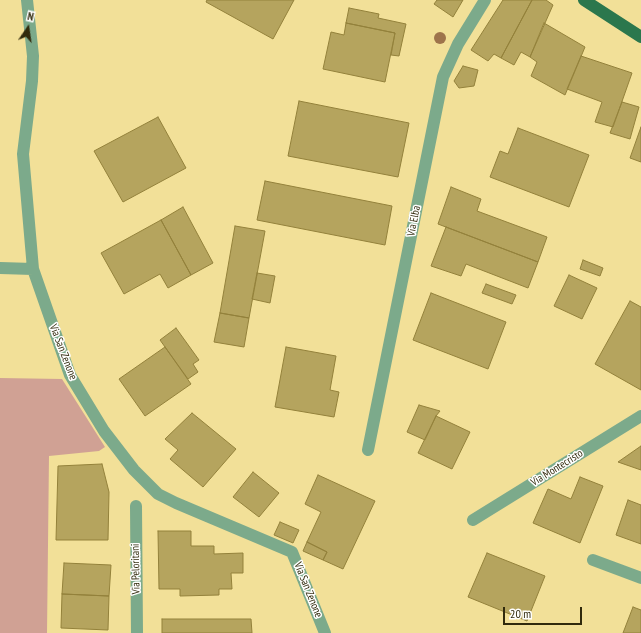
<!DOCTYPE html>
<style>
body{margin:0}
#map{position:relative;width:641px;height:633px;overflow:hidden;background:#f2e098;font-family:"PT Sans Narrow",sans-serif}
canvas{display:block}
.north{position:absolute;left:8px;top:8px;width:40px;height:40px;-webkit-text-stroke:3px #fff;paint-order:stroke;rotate:13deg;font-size:11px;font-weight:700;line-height:16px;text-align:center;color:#312a0c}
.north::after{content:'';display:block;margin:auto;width:14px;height:18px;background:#312a0c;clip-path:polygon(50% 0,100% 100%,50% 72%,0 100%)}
.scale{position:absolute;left:503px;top:607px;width:79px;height:18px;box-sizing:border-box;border:2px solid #312a0c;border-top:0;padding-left:5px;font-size:12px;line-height:14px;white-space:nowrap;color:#312a0c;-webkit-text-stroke:3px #fff;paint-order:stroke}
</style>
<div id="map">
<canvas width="641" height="633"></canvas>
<div class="north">N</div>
<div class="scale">20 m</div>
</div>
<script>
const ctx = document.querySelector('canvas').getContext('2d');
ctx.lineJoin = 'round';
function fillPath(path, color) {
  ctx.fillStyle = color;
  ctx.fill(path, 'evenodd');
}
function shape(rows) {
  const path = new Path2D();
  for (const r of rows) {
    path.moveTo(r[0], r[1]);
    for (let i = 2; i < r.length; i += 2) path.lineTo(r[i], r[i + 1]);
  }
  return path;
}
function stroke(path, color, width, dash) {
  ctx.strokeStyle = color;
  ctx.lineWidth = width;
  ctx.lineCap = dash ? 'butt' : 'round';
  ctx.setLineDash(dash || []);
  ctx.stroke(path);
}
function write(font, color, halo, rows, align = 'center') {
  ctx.font = font + ' "PT Sans Narrow",sans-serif';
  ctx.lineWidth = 3;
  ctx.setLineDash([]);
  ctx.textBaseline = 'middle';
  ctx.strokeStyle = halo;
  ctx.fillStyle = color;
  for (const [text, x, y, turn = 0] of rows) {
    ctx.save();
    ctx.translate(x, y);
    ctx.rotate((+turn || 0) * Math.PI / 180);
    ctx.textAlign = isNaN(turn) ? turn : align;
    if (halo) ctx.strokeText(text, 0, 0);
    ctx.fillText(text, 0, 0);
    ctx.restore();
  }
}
const green = shape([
 [0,378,62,379,105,447,99,451,49,456,47,633,0,633]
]);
const building = shape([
 [207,0,294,0,273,39,206,2,207,0],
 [437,0,463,0,453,17,434,4,437,0],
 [503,0,532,0,501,58,494,54,488,61,471,50,503,0],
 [532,0,546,0,553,5,530,57,521,52,514,65,501,58,532,0],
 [349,8,379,14,378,18,406,24,399,56,391,55,395,33,346,23,349,8],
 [346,23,395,33,385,82,323,69,331,32,344,35,346,23],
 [544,23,585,47,565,95,531,76,537,62,530,57,544,23],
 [581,56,632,73,613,127,595,122,602,102,567,89,581,56],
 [463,66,478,70,474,86,459,88,454,81,463,66],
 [299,101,409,123,398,177,288,156,299,101],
 [622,102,639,107,630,139,610,133,622,102],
 [158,117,186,168,123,202,94,151,158,117],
 [641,127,641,162,630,158,641,127],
 [518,128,589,155,569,207,490,177,500,151,508,154,518,128],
 [265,181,392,206,385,245,257,220,265,181],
 [451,187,481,199,477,211,547,237,538,262,438,224,451,187],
 [183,207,213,263,191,275,161,220,183,207],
 [161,220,191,275,168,288,160,274,124,294,101,253,161,220],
 [235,226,265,231,249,318,220,313,235,226],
 [446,227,538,262,528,288,466,264,461,276,431,266,446,227],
 [583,260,603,268,600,276,580,269,583,260],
 [257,273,275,276,270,303,252,299,257,273],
 [569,275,597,288,582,319,554,306,569,275],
 [486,284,516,295,512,304,482,293,486,284],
 [431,293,506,322,488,369,413,340,431,293],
 [630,301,641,307,641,390,595,364,630,301],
 [220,313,249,318,244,347,214,342,220,313],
 [176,328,199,360,193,364,198,372,188,379,160,340,176,328],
 [165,347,191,384,145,416,119,379,165,347],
 [286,347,336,356,330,390,339,392,334,417,275,407,286,347],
 [419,405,440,411,436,416,425,440,407,432,419,405],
 [192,413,236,449,203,487,170,459,178,450,165,439,192,413],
 [436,416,470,432,452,469,418,453,436,416],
 [641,446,641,470,618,462,641,446],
 [102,464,109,492,108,540,56,540,58,466,102,464],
 [253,472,279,493,259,517,233,497,253,472],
 [318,475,375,501,343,569,323,560,327,552,307,542,321,512,305,504,318,475],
 [580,477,603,486,580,543,533,523,548,489,571,499,580,477],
 [628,500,641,505,641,544,616,535,628,500],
 [280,522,299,530,293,543,274,535,280,522],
 [158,531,191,531,191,546,214,546,214,554,243,553,243,573,231,573,232,589,219,589,219,595,180,596,180,589,159,589,158,531],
 [307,542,327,552,323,560,303,551,307,542],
 [487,553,545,576,527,621,468,597,487,553],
 [64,563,111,565,109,596,62,594,64,563],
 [62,594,109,596,108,630,61,628,62,594],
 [633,607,641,610,641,633,623,633,633,607],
 [162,619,251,619,252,633,162,633,162,619]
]);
const minor = shape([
 [27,0,33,56,32,81,23,154,33,269,70,375,104,431,134,470,158,494,176,503,292,552,325,633],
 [0,268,33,269],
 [368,450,443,77,458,44,485,0],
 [136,506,137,633],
 [473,520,641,416],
 [593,560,641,578]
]);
const major = shape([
 [584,0,641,37]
]);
const trees = [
 [440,38]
];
const streetNames = [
 ["Via Elba",414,221,-79],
 ["Via San Zenone",63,352,69],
 ["Via Montecristo",557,468,-32],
 ["Via Peloritani",136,569,-91],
 ["Via San Zenone",308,590,68]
];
fillPath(green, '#d0a194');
fillPath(building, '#b5a45e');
stroke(building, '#93813b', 1);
stroke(minor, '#7caa8b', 12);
stroke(major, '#2b774d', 12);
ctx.fillStyle = '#9e744b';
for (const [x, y] of trees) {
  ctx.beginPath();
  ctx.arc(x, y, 6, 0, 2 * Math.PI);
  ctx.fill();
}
write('11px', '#312a0c', '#fff', streetNames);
</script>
